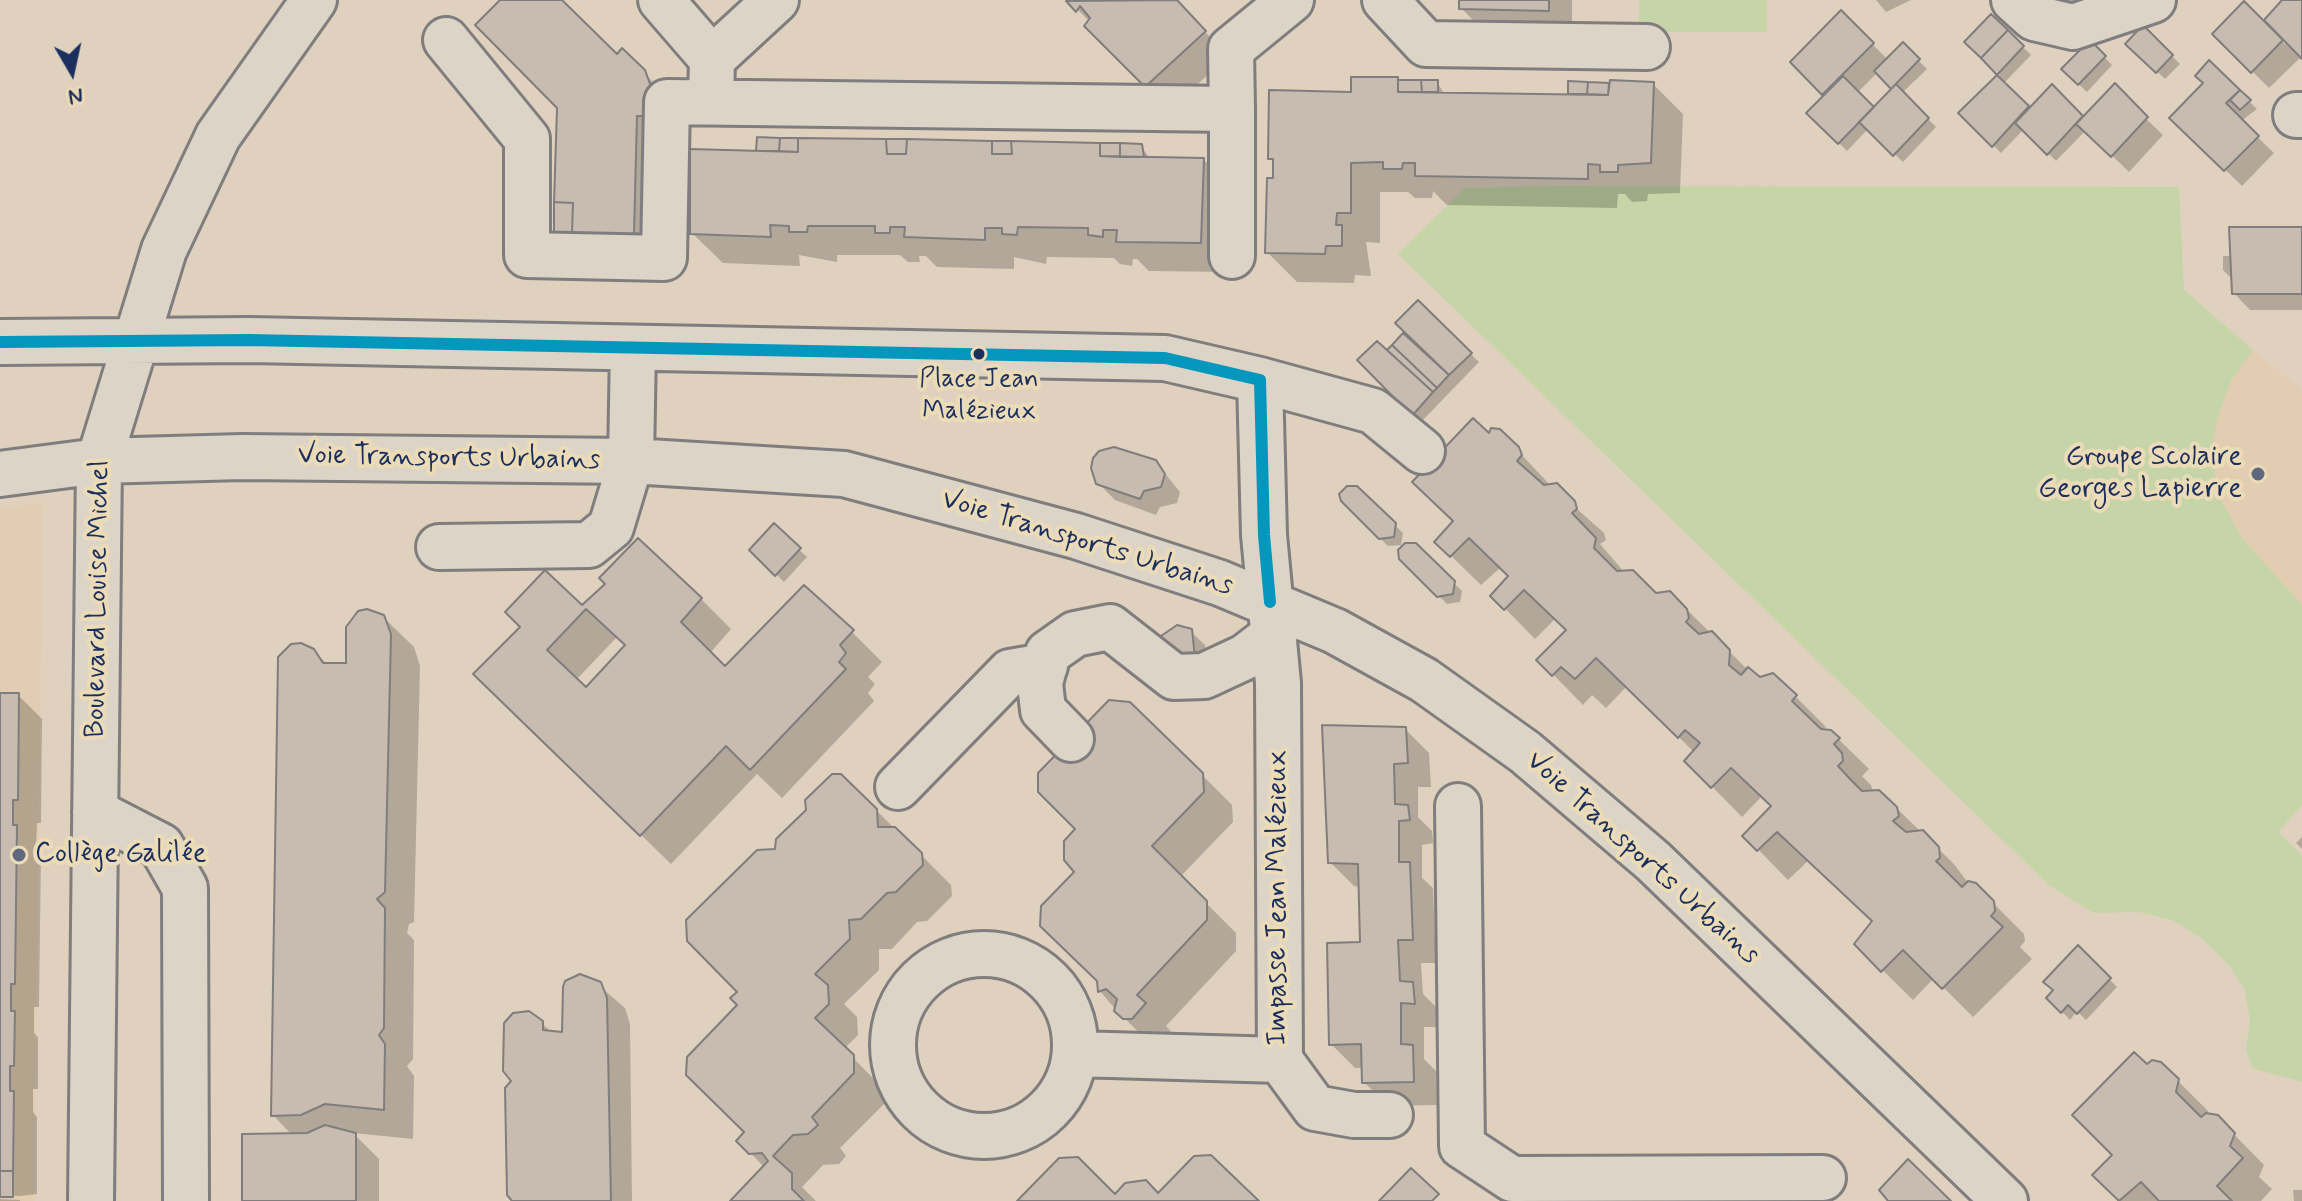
<!DOCTYPE html>
<meta charset="utf-8">
<style>
body{margin:0}
#map{position:relative;width:2302px;height:1201px;overflow:hidden;background:#dfd1be;font-family:Mynerve,sans-serif}
canvas{display:block}
.north{position:absolute;left:32px;top:32px;width:80px;height:80px;-webkit-text-stroke:6px #ecdbb7;paint-order:stroke;rotate:171deg;font-size:22px;font-weight:700;line-height:32px;text-align:center;color:#1b2f5e}
.north::after{content:'';display:block;margin:auto;width:28px;height:36px;background:#1b2f5e;clip-path:polygon(50% 0,100% 100%,50% 72%,0 100%)}
</style>
<div id="map">
<canvas width="2302" height="1201"></canvas>
<div class="north">N</div>
</div>
<script>
const ctx = document.querySelector('canvas').getContext('2d');
ctx.lineJoin = 'round';
function fillPath(path, color) {
  ctx.fillStyle = color;
  ctx.fill(path, 'evenodd');
}
function shape(rows) {
  const path = new Path2D();
  for (const r of rows) {
    if (r.length === 3) {
      path.moveTo(r[0] + r[2], r[1]);
      path.arc(r[0], r[1], r[2], 0, 2 * Math.PI);
      continue;
    }
    path.moveTo(r[0], r[1]);
    for (let i = 2; i < r.length; i += 2) path.lineTo(r[i], r[i + 1]);
  }
  return path;
}
function stroke(path, color, width, dash) {
  ctx.strokeStyle = color;
  ctx.lineWidth = width;
  ctx.lineCap = dash ? 'butt' : 'round';
  ctx.setLineDash(dash || []);
  ctx.stroke(path);
}
function write(font, color, halo, rows, align = 'center') {
  ctx.font = font + ' Mynerve,sans-serif';
  ctx.lineWidth = 8;
  ctx.setLineDash([]);
  ctx.textBaseline = 'middle';
  ctx.strokeStyle = halo;
  ctx.fillStyle = color;
  for (const [text, x, y, turn = 0] of rows) {
    ctx.save();
    ctx.translate(x, y);
    ctx.rotate((+turn || 0) * Math.PI / 180);
    ctx.textAlign = isNaN(turn) ? turn : align;
    if (halo) ctx.strokeText(text, 0, 0);
    ctx.fillText(text, 0, 0);
    ctx.restore();
  }
}
const built = shape([
 [2253,350,2302,390,2302,605,2241,537,2219,496,2211,452,2218,416,2231,381],
 [43,502,34,1201,0,1201,0,509]
]);
const green = shape([
 [1639,0,1767,0,1767,32,1639,32],
 [1557,186,2179,187,2184,290,2253,350,2231,381,2218,416,2211,452,2219,496,2241,537,2302,605,2302,805,2278,832,2302,856,2302,1082,2252,1068,2246,1050,2250,1019,2244,988,2228,964,2201,938,2172,920,2139,912,2094,913,2050,886,1398,254,1465,188]
]);
const shadow = shape([
 [503,0,559,0,617,56,622,51,668,97,658,257,564,240,556,232,559,108],
 [1175,0,1228,56,1171,109,1087,25,1090,22,1069,1],
 [1461,0,1572,0,1572,34,1485,32,1461,8],
 [1876,0,1911,0,1886,12],
 [2054,0,2121,0,2072,18],
 [2285,0,2302,0,2302,56,2269,88,2215,34,2244,4,2286,45,2289,43],
 [1842,13,1888,60,1903,45,1927,69,1902,93,1936,127,1903,162,1868,129,1847,151,1809,113,1826,96,1793,62],
 [1878,72,1894,89,1874,110,1857,93],
 [1991,16,2031,55,2003,84,2029,109,2052,87,2083,119,2113,87,2163,135,2129,172,2086,130,2056,161,2024,129,2001,153,1961,113,2000,75,1967,42],
 [2143,28,2180,64,2165,79,2128,44],
 [2090,43,2112,65,2087,92,2063,69],
 [2210,63,2257,109,2241,121,2274,153,2242,186,2172,118,2206,83],
 [1398,79,1401,82,1437,82,1445,95,1573,97,1570,93,1608,85,1611,88,1653,84,1683,114,1680,193,1648,194,1647,201,1632,202,1625,194,1618,194,1617,208,1447,205,1433,191,1432,198,1415,198,1408,192,1380,192,1380,243,1366,242,1371,276,1355,275,1354,283,1297,282,1267,252,1275,180,1275,163,1270,158,1353,94],
 [759,139,1141,146,1150,159,1204,160,1234,190,1231,272,1149,271,1137,259,1133,259,1132,266,1120,264,1114,258,1047,257,1046,264,1014,257,1014,269,937,267,926,256,919,256,920,262,908,262,900,255,837,255,837,262,799,255,800,266,723,263,692,233,758,153],
 [2302,229,2302,310,2250,310,2234,293,2231,278,2223,270,2223,256,2232,256],
 [1418,303,1479,362,1421,422,1360,360,1387,352,1406,333],
 [1499,431,1551,486,1604,533,1606,540,1600,544,1625,573,1656,595,1670,593,1748,670,1760,679,1772,676,1796,697,1826,727,1821,731,1831,732,1869,769,1862,776,1871,785,1873,792,1887,799,1953,863,1969,884,1982,892,2024,934,2025,941,2020,947,2032,959,1973,1017,1934,978,1913,1000,1856,944,1874,922,1809,860,1788,880,1745,836,1773,807,1762,796,1742,817,1687,761,1694,752,1627,686,1606,708,1592,695,1583,705,1539,660,1568,631,1555,619,1535,639,1493,596,1511,576,1501,567,1481,585,1437,542,1456,522,1489,436],
 [1155,461,1180,492,1177,503,1160,507,1156,515,1115,500,1098,483],
 [1357,488,1403,533,1401,545,1388,546,1343,501],
 [774,526,807,557,784,582,752,550],
 [1415,545,1462,591,1460,602,1447,604,1400,556],
 [701,599,731,629,710,653,725,669,852,632,882,662,868,677,875,684,868,693,874,701,782,798,757,774,671,864,476,674,582,608],
 [617,637,627,646,586,690,576,680],
 [383,617,414,647,420,666,414,922,409,924,407,933,414,940,413,1059,407,1066,414,1076,413,1139,353,1133,379,1159,379,1201,244,1201,292,1135,273,1115,313,650,328,665,348,665],
 [1187,628,1205,645,1206,658,1196,670,1162,642,1171,629],
 [0,695,18,695,42,719,41,823,37,823,36,846,41,851,39,1007,34,1007,34,1033,38,1037,38,1089,33,1089,33,1112,37,1117,37,1194,20,1196,0,1195],
 [1405,729,1429,753,1431,787,1418,787,1418,817,1432,831,1433,843,1422,845,1422,878,1433,888,1436,963,1421,963,1423,994,1437,1008,1438,1027,1424,1027,1424,1059,1436,1071,1437,1105,1388,1106,1364,1082,1364,1068,1355,1068,1331,1044,1362,944,1361,887,1354,886,1330,862],
 [1201,774,1232,805,1233,822,1180,877,1236,933,1236,951,1166,1026,1174,1035,1162,1048,1155,1048,1116,1010,1100,991,1099,981,1072,956],
 [876,810,951,885,952,896,927,921,917,922,892,949,879,949,879,970,844,1004,857,1017,858,1035,844,1049,883,1088,884,1104,840,1148,846,1156,839,1164,823,1165,802,1187,816,1201,732,1201,765,1168,739,1141,747,1132,739,992,776,851],
 [2302,837,2302,849,2296,843],
 [2078,948,2117,987,2086,1020,2077,1011,2070,1020,2049,998],
 [588,976,625,1008,630,1024,632,1201,513,1201,541,1022,552,1033,564,1034,573,978],
 [2147,1066,2178,1081,2208,1111,2207,1115,2217,1117,2264,1165,2259,1177,2272,1189,2261,1201,2121,1201,2095,1175,2115,1155],
 [2293,1190,2302,1190,2302,1201,2294,1201],
 [0,1199,20,1200,20,1201,0,1201]
]);
const building = shape([
 [500,0,562,0,617,54,622,48,645,70,650,84,647,116,637,116,634,234,572,233,573,203,554,202,557,108,475,25,500,0],
 [1177,0,1206,31,1145,87,1084,26,1090,18,1080,6,1076,12,1066,1,1177,0],
 [1459,0,1549,0,1549,11,1459,9,1459,0],
 [2282,0,2302,0,2302,59,2264,20,2282,0],
 [2244,1,2283,40,2251,73,2212,34,2244,1],
 [1841,10,1874,43,1822,95,1790,62,1841,10],
 [1991,14,2008,30,1981,58,1964,42,1991,14],
 [2143,25,2173,55,2156,73,2125,44,2143,25],
 [2008,30,2024,46,1997,75,1981,58,2008,30],
 [2090,40,2106,56,2078,85,2061,69,2090,40],
 [1903,42,1920,59,1891,89,1874,71,1903,42],
 [2209,60,2240,90,2226,103,2259,136,2224,171,2169,118,2203,83,2195,76,2209,60],
 [1997,75,2029,106,1992,147,1958,113,1997,75],
 [1843,76,1874,107,1838,144,1806,113,1843,76],
 [1351,77,1398,77,1398,92,1608,95,1610,80,1654,82,1651,163,1618,165,1618,172,1600,172,1600,165,1588,164,1588,179,1415,176,1415,163,1403,163,1402,169,1383,169,1383,162,1351,163,1351,213,1337,213,1336,225,1342,225,1342,246,1326,246,1325,254,1265,253,1267,178,1273,178,1273,159,1268,159,1269,90,1351,92,1351,77],
 [1398,80,1421,80,1422,92,1398,92,1398,80],
 [1421,80,1438,80,1438,92,1422,92,1421,80],
 [1568,81,1588,82,1587,94,1568,94,1568,81],
 [1588,82,1609,83,1608,95,1587,94,1588,82],
 [2115,83,2148,117,2111,157,2076,124,2115,83],
 [1896,84,1929,118,1893,156,1859,122,1896,84],
 [2052,84,2083,116,2047,155,2015,123,2052,84],
 [2240,90,2251,100,2240,110,2230,100,2240,90],
 [757,137,780,138,779,151,756,151,757,137],
 [780,138,798,138,798,152,779,151,780,138],
 [798,138,886,139,887,154,906,154,907,139,992,141,992,154,1012,154,1011,141,1100,143,1100,156,1204,158,1201,243,1116,242,1117,230,1103,230,1103,237,1088,235,1088,228,1018,227,1017,235,1002,234,1002,228,985,228,985,240,904,237,905,227,890,227,890,233,875,233,875,226,808,226,807,232,789,232,789,226,770,225,771,237,690,234,690,149,798,152,798,138],
 [886,139,907,139,906,154,887,154,886,139],
 [992,141,1011,141,1012,154,992,154,992,141],
 [1100,143,1120,143,1120,157,1100,156,1100,143],
 [1120,143,1142,144,1144,157,1120,157,1120,143],
 [554,202,573,203,572,233,554,233,554,202],
 [2229,227,2302,227,2302,294,2232,294,2229,227],
 [1418,300,1472,353,1449,375,1395,323,1418,300],
 [1403,333,1449,375,1437,388,1392,345,1403,333],
 [1377,341,1433,392,1412,416,1357,360,1377,341],
 [1392,345,1437,388,1433,392,1387,350,1392,345],
 [1473,418,1489,433,1491,428,1500,429,1519,447,1522,455,1517,461,1544,485,1557,483,1575,501,1577,509,1572,513,1596,538,1594,548,1617,571,1633,570,1656,593,1670,591,1687,609,1689,618,1686,622,1699,634,1712,631,1730,650,1729,665,1741,675,1748,667,1760,677,1773,673,1797,695,1792,701,1821,729,1831,730,1840,738,1834,744,1842,753,1843,761,1838,766,1851,780,1862,791,1879,790,1897,807,1899,816,1893,821,1906,832,1923,830,1939,847,1940,858,1936,861,1962,887,1968,881,1976,883,1994,901,1995,911,1991,916,2003,927,1942,989,1903,950,1881,972,1854,944,1872,921,1777,832,1757,851,1742,836,1771,806,1731,768,1711,788,1684,761,1700,743,1685,730,1678,738,1596,658,1575,679,1561,667,1552,676,1536,660,1566,630,1524,590,1504,610,1490,596,1508,576,1469,538,1450,557,1434,542,1453,521,1412,482,1473,418],
 [1114,447,1156,460,1165,474,1161,487,1144,491,1140,499,1096,484,1091,468,1093,458,1099,451,1114,447],
 [1347,486,1357,486,1396,523,1394,537,1379,539,1341,501,1339,494,1347,486],
 [774,523,801,548,775,576,749,550,774,523],
 [638,538,702,598,681,622,725,666,804,585,854,630,840,645,846,653,839,662,846,669,750,770,726,746,640,836,473,674,520,627,505,612,545,570,582,605,605,584,599,578,638,538],
 [586,609,625,645,586,687,547,650,586,609],
 [1405,543,1416,543,1455,581,1453,594,1437,597,1399,559,1398,550,1405,543],
 [367,609,384,615,391,634,385,892,377,899,385,908,384,1028,379,1035,385,1044,384,1110,325,1104,301,1115,271,1116,278,657,291,644,301,643,314,649,323,663,346,663,346,627,358,611,367,609],
 [1177,625,1192,629,1195,658,1161,651,1161,636,1177,625],
 [0,693,19,693,18,800,13,800,13,825,17,825,15,984,11,984,11,1011,15,1011,14,1066,10,1066,10,1091,14,1091,13,1171,0,1171,0,693],
 [1109,700,1130,702,1203,773,1204,792,1152,846,1207,901,1207,920,1137,995,1146,1003,1132,1019,1123,1019,1114,1011,1117,999,1106,989,1098,992,1097,981,1040,926,1041,906,1074,872,1064,860,1064,841,1075,829,1038,792,1038,773,1109,700],
 [1322,725,1406,727,1408,763,1394,764,1395,804,1408,805,1410,820,1399,821,1399,862,1410,862,1413,940,1398,940,1400,981,1413,982,1415,1004,1401,1003,1401,1044,1413,1045,1414,1082,1362,1083,1361,1044,1329,1045,1327,943,1360,942,1358,864,1328,863,1322,725],
 [832,774,841,774,877,809,878,827,895,827,922,853,923,865,896,892,887,893,861,919,849,920,850,939,815,974,828,985,829,1004,815,1018,854,1055,854,1073,812,1117,818,1125,808,1134,793,1135,773,1156,792,1173,792,1189,804,1201,730,1201,768,1161,762,1153,749,1154,736,1141,744,1132,686,1075,687,1057,737,1005,730,998,737,992,687,941,686,920,757,850,775,849,776,839,806,810,805,800,832,774],
 [2078,945,2111,978,2077,1014,2068,1005,2061,1013,2046,998,2053,990,2043,982,2078,945],
 [580,974,601,982,607,998,611,1201,512,1201,507,1195,505,1088,511,1081,503,1071,504,1023,513,1013,529,1011,543,1021,543,1030,562,1032,563,987,565,981,580,974],
 [2134,1052,2147,1064,2152,1060,2161,1062,2179,1079,2176,1092,2201,1117,2206,1113,2218,1115,2235,1133,2230,1146,2243,1158,2217,1186,2232,1201,2159,1201,2141,1182,2119,1201,2092,1175,2112,1155,2072,1115,2134,1052],
 [325,1125,356,1133,356,1201,242,1201,242,1134,307,1133,325,1125],
 [1211,1155,1259,1201,1017,1201,1059,1158,1078,1157,1115,1194,1125,1183,1146,1180,1158,1193,1194,1156,1211,1155],
 [1908,1159,1951,1201,1888,1201,1879,1190,1908,1159],
 [1411,1168,1439,1194,1432,1201,1379,1201,1411,1168],
 [0,1171,13,1171,13,1197,0,1197,0,1171]
]);
const minor = shape([
 [661,0,712,59,711,102],
 [1385,0,1426,44,1647,47],
 [2014,0,2034,18,2073,27,2153,0],
 [446,40,527,139,527,255,664,258,667,102,1232,109,1232,256],
 [712,59,776,0],
 [1232,109,1231,49,1291,0],
 [2296,115,2302,115],
 [0,342,249,340,1165,358,1260,380,1264,535,1278,683,1280,1060,1315,1108,1354,1115,1390,1115],
 [1260,380,1373,411,1422,451],
 [0,474,99,461,242,457,631,461,844,474,1076,536,1220,583,1335,631,1424,680,1525,752,1653,861,2005,1201],
 [439,547,589,545,611,527,631,461,633,348],
 [1071,739,1043,710,1040,683,1048,653,1075,634,1110,627,1174,677,1204,676,1245,657,1275,634],
 [898,787,1010,672,1045,666],
 [1458,806,1462,1146,1512,1179,1823,1178],
 [95,812,161,846,185,888,186,1201],
 [984,1045,91],
 [1076,1054,1280,1060],
 [91,1201,99,461,164,250,218,136,314,0]
]);
const bus1 = shape([
 [0,342,249,340,1165,358,1260,380,1264,535,1270,602]
]);
const markers = [
 [979,354,7,"#1b2f5e"],
 [2258,474,8,"#606880"],
 [19,855,8,"#606880"]
];
const busNames = [
 ["Place Jean",979,381],
 ["Malézieux",979,413]
];
const poiNames = [
 ["Groupe Scolaire",2242,458],
 ["Georges Lapierre",2242,490],
 ["Collège Galilée",35,855,"left"]
];
const streetNames = [
 ["Voie Transports Urbains",449,459,1],
 ["Voie Transports Urbains",1087,544,17],
 ["Boulevard Louise Michel",99,599,-89],
 ["Voie Transports Urbains",1642,859,42],
 ["Impasse Jean Malézieux",1279,898,-90]
];
fillPath(built, '#e2cdb2');
fillPath(green, '#c5d5a8');
fillPath(shadow, '#0003');
fillPath(building, '#c8bcb0');
stroke(building, '#7f7d7d', 2);
stroke(minor, '#7f7d7d', 50);
stroke(minor, '#dcd4c6', 44);
stroke(bus1, '#0497bd', 12);
for (const [x, y, r, color] of markers) {
  const dot = new Path2D();
  dot.arc(x, y, r, 0, 2 * Math.PI);
  ctx.fillStyle = color;
  ctx.fill(dot);
  stroke(dot, '#ecdbb7', 3);
}
write('26px', '#1b2f5e', '#ecdbb7', busNames);
write('28px', '#1b2f5e', '#ecdbb7', poiNames, 'right');
write('28px', '#1b2f5e', '#ecdbb7', streetNames);
</script>
